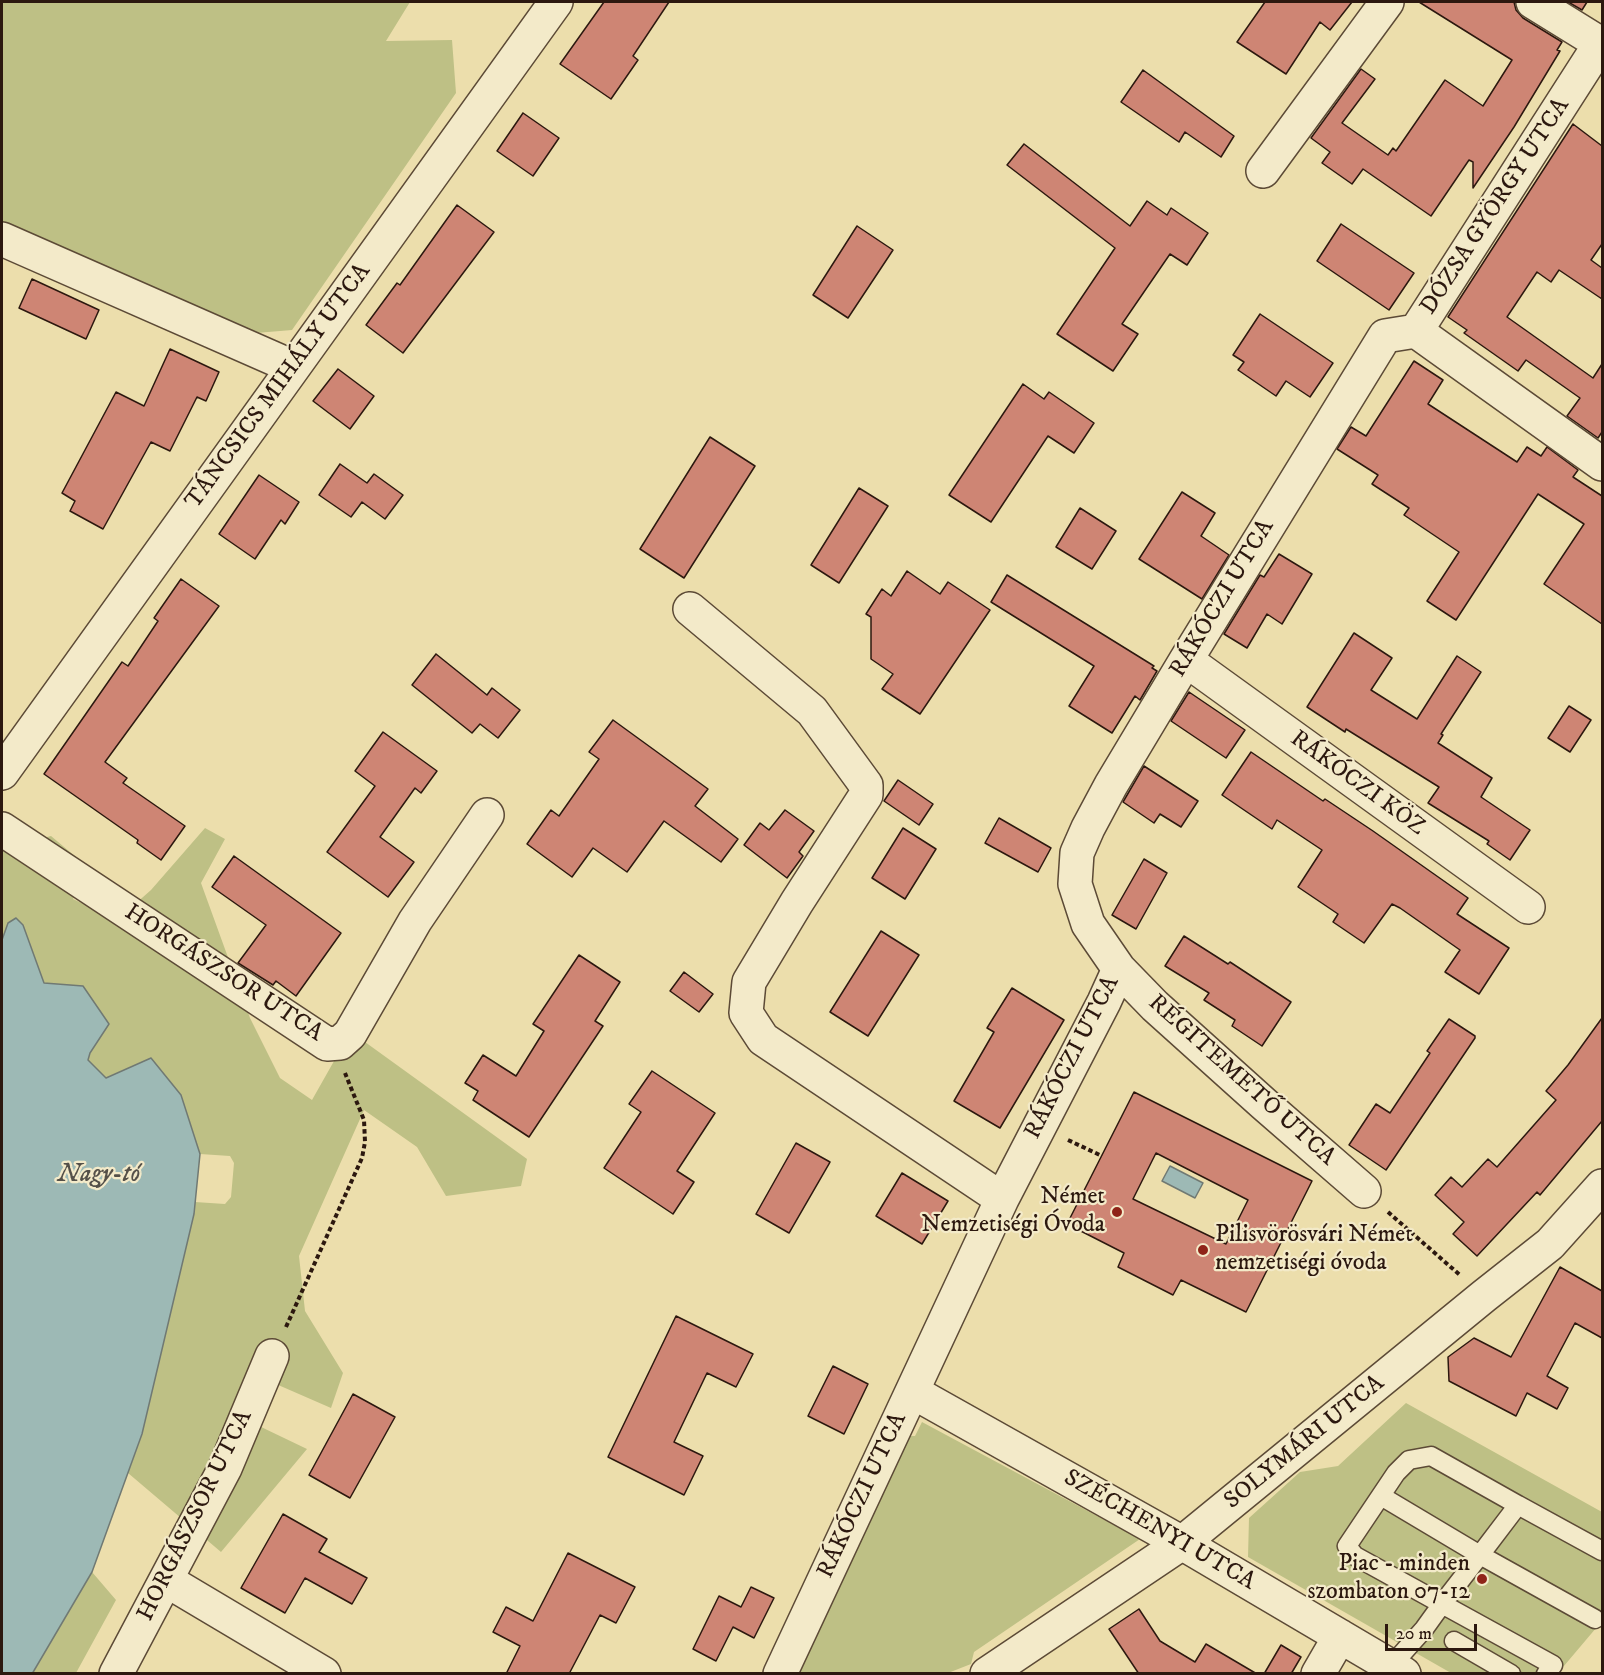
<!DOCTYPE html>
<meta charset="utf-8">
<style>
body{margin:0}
#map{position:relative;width:1604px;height:1675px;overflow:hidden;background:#ecdeac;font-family:"IM FELL DW Pica",serif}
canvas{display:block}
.frame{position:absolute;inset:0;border:3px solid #2c180f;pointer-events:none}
.scale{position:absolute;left:1385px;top:1624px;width:92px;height:27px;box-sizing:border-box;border:3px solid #2c180f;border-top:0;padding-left:8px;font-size:18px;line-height:21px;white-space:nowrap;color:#2c180f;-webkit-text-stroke:4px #f3eac9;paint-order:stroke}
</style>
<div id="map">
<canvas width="1604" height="1675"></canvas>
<div class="frame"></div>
<div class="scale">20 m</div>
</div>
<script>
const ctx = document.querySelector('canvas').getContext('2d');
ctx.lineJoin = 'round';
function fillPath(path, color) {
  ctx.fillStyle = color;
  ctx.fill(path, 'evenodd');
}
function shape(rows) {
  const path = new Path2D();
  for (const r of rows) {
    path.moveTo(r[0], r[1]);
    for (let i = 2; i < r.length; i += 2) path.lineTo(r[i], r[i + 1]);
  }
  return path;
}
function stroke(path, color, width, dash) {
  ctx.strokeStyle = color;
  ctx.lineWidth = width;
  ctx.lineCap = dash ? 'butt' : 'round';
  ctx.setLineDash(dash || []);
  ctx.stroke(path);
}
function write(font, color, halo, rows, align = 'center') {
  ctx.font = font + ' "IM FELL DW Pica",serif';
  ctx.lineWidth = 4.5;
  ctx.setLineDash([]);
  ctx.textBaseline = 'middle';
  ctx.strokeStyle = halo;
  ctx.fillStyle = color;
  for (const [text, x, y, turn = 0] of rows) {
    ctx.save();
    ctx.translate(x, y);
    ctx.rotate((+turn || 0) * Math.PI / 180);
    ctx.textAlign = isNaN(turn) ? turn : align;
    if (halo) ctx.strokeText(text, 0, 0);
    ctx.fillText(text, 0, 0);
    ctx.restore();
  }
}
const green = shape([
 [2,2,410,2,386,41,452,40,456,93,292,330,244,334,2,230],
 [205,828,225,839,201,883,250,1018,280,1078,312,1100,338,1054,365,1042,527,1159,521,1186,446,1196,417,1147,364,1110,299,1256,305,1311,343,1373,331,1408,253,1374,234,1414,307,1449,221,1552,128,1473,142,1434,195,1202,225,1204,231,1197,234,1163,230,1156,200,1154,181,1095,151,1058,105,1078,88,1060,90,1053,109,1024,83,987,44,983,23,925,2,940,2,852,8,847,51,836,89,868,73,899,117,920,151,890],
 [1406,1403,1602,1512,1602,1621,1558,1673,1451,1673,1248,1557,1249,1518,1300,1472,1338,1466],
 [922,1422,1140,1539,974,1652,971,1664,948,1673,791,1674,907,1436,915,1436],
 [92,1572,116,1600,76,1673,32,1674]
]);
const water = shape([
 [16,918,23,925,44,983,83,986,109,1024,90,1053,88,1060,106,1078,151,1058,181,1095,200,1154,194,1214,142,1434,92,1572,32,1674,2,1673,2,940,8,923,16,918],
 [1170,1166,1203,1183,1195,1198,1162,1181,1170,1166]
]);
const building = shape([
 [604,2,669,2,633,56,638,60,611,99,560,64,604,2],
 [1265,2,1352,2,1330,30,1320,22,1286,74,1237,42,1265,2],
 [1419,2,1514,2,1516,10,1523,18,1562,42,1557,50,1560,51,1514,127,1473,188,1473,162,1469,160,1431,216,1363,169,1352,184,1322,163,1330,152,1311,138,1361,69,1375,79,1342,123,1388,155,1393,148,1396,151,1445,80,1483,106,1512,60,1419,2],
 [1568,2,1587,2,1582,10,1568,2],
 [1143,70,1234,136,1221,157,1185,132,1179,142,1121,102,1143,70],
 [523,113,559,138,533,176,497,151,523,113],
 [1573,124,1602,146,1602,244,1591,260,1602,268,1602,299,1559,270,1551,282,1537,272,1507,317,1593,378,1602,364,1602,432,1598,438,1567,416,1580,398,1526,360,1518,371,1464,333,1467,330,1448,317,1573,124],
 [1024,144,1130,226,1147,201,1167,215,1171,208,1208,233,1187,265,1170,254,1122,324,1138,334,1113,371,1057,334,1115,248,1007,165,1024,144],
 [457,205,494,232,403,353,366,325,397,283,400,285,457,205],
 [1341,224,1414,273,1389,310,1317,261,1341,224],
 [857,226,893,250,848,318,813,295,857,226],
 [32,279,99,310,86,339,19,308,32,279],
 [1260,314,1333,363,1310,397,1286,381,1276,396,1238,370,1244,362,1233,355,1260,314],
 [170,349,219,372,206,401,197,397,170,451,151,442,103,529,70,511,75,501,62,493,116,392,144,406,170,349],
 [1414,361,1443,380,1428,404,1517,462,1527,447,1541,456,1547,447,1578,470,1573,477,1602,496,1602,624,1544,584,1584,524,1538,494,1456,620,1427,601,1459,552,1404,515,1409,508,1372,484,1378,475,1337,449,1351,427,1366,436,1414,361],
 [338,369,374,396,350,429,313,401,338,369],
 [1023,384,1044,399,1049,392,1094,423,1074,453,1048,436,991,522,949,495,1023,384],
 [710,437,755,466,684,578,640,549,710,437],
 [340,464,367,483,374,474,403,495,385,519,362,502,351,517,319,495,340,464],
 [259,475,299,502,285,524,281,520,255,559,219,534,259,475],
 [859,488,888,506,839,583,811,565,859,488],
 [1182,492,1215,513,1201,536,1229,555,1202,599,1139,559,1182,492],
 [1080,508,1116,531,1092,569,1056,547,1080,508],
 [1279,554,1312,574,1282,624,1267,614,1247,648,1224,634,1260,575,1264,577,1279,554],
 [907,571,940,594,948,582,990,610,920,714,882,689,893,674,871,659,871,617,866,614,882,589,891,596,907,571],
 [1007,575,1154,666,1152,668,1157,671,1140,700,1135,696,1112,733,1069,706,1094,666,991,602,1007,575],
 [181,579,219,606,105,762,127,778,123,783,185,826,161,860,137,843,138,840,44,774,122,662,128,666,158,621,154,618,181,579],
 [1354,633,1392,658,1371,690,1417,719,1457,656,1481,672,1441,734,1443,735,1438,743,1492,778,1481,797,1530,830,1510,860,1487,844,1489,841,1428,803,1439,787,1346,729,1345,732,1307,707,1354,633],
 [436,654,487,695,492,688,520,710,498,738,480,724,472,733,412,685,436,654],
 [1189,692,1245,730,1226,758,1171,721,1189,692],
 [1569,706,1591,720,1570,752,1548,738,1569,706],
 [613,720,708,789,695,806,738,839,721,862,664,821,627,872,593,848,572,877,527,844,551,810,559,816,599,759,589,752,613,720],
 [383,732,437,771,421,793,415,788,380,837,414,862,388,897,327,852,375,786,355,771,383,732],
 [1251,752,1323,801,1325,799,1373,831,1468,898,1457,914,1509,948,1479,994,1445,972,1460,950,1400,908,1392,904,1364,943,1333,922,1338,914,1298,887,1322,850,1277,820,1272,829,1222,795,1251,752],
 [1144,766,1198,801,1181,827,1160,814,1154,823,1123,802,1144,766],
 [898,780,933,804,919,825,884,801,898,780],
 [785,810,814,831,799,852,803,856,787,878,744,845,760,823,769,830,785,810],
 [999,818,1051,848,1038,872,985,843,999,818],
 [903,828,936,849,905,899,872,878,903,828],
 [234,856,341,933,296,996,276,981,273,985,238,963,266,925,212,887,234,856],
 [1144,859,1167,873,1136,929,1112,915,1144,859],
 [881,931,919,955,868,1036,830,1012,881,931],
 [1184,936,1228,964,1230,962,1291,1002,1262,1046,1232,1026,1235,1020,1204,1000,1209,993,1165,966,1184,936],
 [579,955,620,982,595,1021,603,1026,529,1137,473,1100,478,1091,465,1083,483,1055,516,1076,544,1031,533,1024,579,955],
 [684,972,713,994,699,1012,670,991,684,972],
 [1012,988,1064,1020,1000,1128,954,1101,994,1032,987,1028,1012,988],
 [1602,1018,1602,1121,1540,1195,1537,1192,1477,1256,1453,1234,1464,1222,1435,1195,1451,1177,1462,1187,1488,1159,1497,1167,1556,1100,1546,1091,1568,1065,1602,1018],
 [1449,1019,1475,1036,1475,1038,1386,1170,1349,1145,1376,1104,1390,1113,1430,1053,1427,1051,1449,1019],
 [652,1071,715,1113,677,1171,694,1182,673,1214,604,1168,641,1112,629,1104,652,1071],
 [1134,1092,1312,1181,1246,1312,1181,1280,1173,1295,1118,1267,1124,1253,1067,1224,1134,1092],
 [1156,1153,1248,1200,1226,1244,1133,1199,1156,1153],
 [796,1143,830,1162,789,1233,756,1214,796,1143],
 [902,1173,948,1201,922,1244,876,1216,902,1173],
 [1560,1267,1602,1291,1602,1338,1575,1323,1547,1376,1568,1388,1557,1409,1527,1393,1516,1416,1449,1381,1448,1357,1474,1338,1511,1357,1560,1267],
 [676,1316,753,1354,736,1387,707,1373,674,1442,703,1456,684,1495,608,1457,676,1316],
 [833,1366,868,1384,844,1434,808,1416,833,1366],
 [353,1394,395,1417,350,1498,309,1475,353,1394],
 [283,1514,327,1539,319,1552,367,1578,352,1604,305,1578,285,1613,241,1588,283,1514],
 [568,1553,635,1587,616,1623,600,1615,569,1674,506,1674,520,1646,493,1632,506,1607,533,1621,568,1553],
 [751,1587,774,1598,754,1638,733,1627,716,1661,693,1649,719,1596,741,1607,751,1587],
 [1139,1609,1160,1641,1195,1662,1206,1644,1257,1674,1139,1674,1109,1629,1139,1609],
 [1281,1645,1301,1657,1291,1674,1264,1674,1281,1645]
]);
const path = shape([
 [1068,1140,1102,1156],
 [1388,1212,1461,1276],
 [286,1327,362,1158,365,1142,364,1120,345,1073]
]);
const service = shape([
 [1381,1496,1480,1555,1595,1619],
 [1518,1505,1602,1551],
 [1454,1641,1511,1674],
 [1391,1666,1424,1629,1442,1604,1480,1555,1518,1505,1431,1456,1409,1460,1396,1473,1347,1546,1355,1556,1442,1604,1553,1665,1546,1674]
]);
const minor = shape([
 [1533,2,1601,44],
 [1263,171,1387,2],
 [2,239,293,367],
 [1416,331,1602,41],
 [1416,331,1602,464],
 [690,609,812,711,866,785,866,795,797,902,749,982,746,1013,763,1039,1002,1199],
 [1186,660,1528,907],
 [2,773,556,2],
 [2,829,327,1044,340,1043,350,1034,415,921,487,815],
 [1119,969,1155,1006,1264,1104,1364,1191],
 [913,1392,1182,1543,1404,1674],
 [166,1580,324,1674],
 [116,1674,225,1468,272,1356],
 [780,1674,1002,1199,1104,1002,1119,969,1088,924,1075,884,1077,853,1088,828,1111,785,1186,660,1385,336,1416,331],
 [987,1674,1182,1543,1484,1296,1550,1244,1602,1186],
 [1318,1674,1340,1636]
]);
const markers = [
 [1117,1212,6,"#8f2418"],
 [1203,1250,6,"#8f2418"],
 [1482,1579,6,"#8f2418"]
];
const streetNames = [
 ["DÓZSA GYÖRGY UTCA",1496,207,-57],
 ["TÁNCSICS MIHÁLY UTCA",279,387,-54],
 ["RÁKÓCZI UTCA",1223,599,-59],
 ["RÁKÓCZI KÖZ",1357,784,36],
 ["HORGÁSZSOR UTCA",223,974,33],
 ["RÁKÓCZI UTCA",1073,1058,-63],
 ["RÉGITEMETŐ UTCA",1241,1081,42],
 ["SOLYMÁRI UTCA",1305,1443,-39],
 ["RÁKÓCZI UTCA",863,1496,-65],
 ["HORGÁSZSOR UTCA",196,1516,-64],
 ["SZÉCHENYI UTCA",1159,1531,30]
];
const poiNames = [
 ["Német",1105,1198],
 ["Nemzetiségi Óvoda",1105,1226],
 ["Pilisvörösvári Német",1215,1236,"left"],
 ["nemzetiségi óvoda",1215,1264,"left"],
 ["Piac - minden",1470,1565],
 ["szombaton 07-12",1470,1593]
];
const waterNames = [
 ["Nagy-tó",99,1176]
];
fillPath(green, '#bec085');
fillPath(water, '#9db9b5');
stroke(water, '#707973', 1.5);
fillPath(building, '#ce8574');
stroke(building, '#2c180f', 1.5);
stroke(service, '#5c4a36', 21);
stroke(minor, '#5c4a36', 36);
stroke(path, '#2c180f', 4, [4.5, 3]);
stroke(service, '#f3eac9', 18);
stroke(minor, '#f3eac9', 33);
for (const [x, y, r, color] of markers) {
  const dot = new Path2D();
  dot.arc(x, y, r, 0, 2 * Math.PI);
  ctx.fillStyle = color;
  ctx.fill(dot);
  stroke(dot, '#f3eac9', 2);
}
write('24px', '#2c180f', '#f3eac9', streetNames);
write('24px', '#2c180f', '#f3eac9', poiNames, 'right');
write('italic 26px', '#545049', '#f3eac9', waterNames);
</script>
